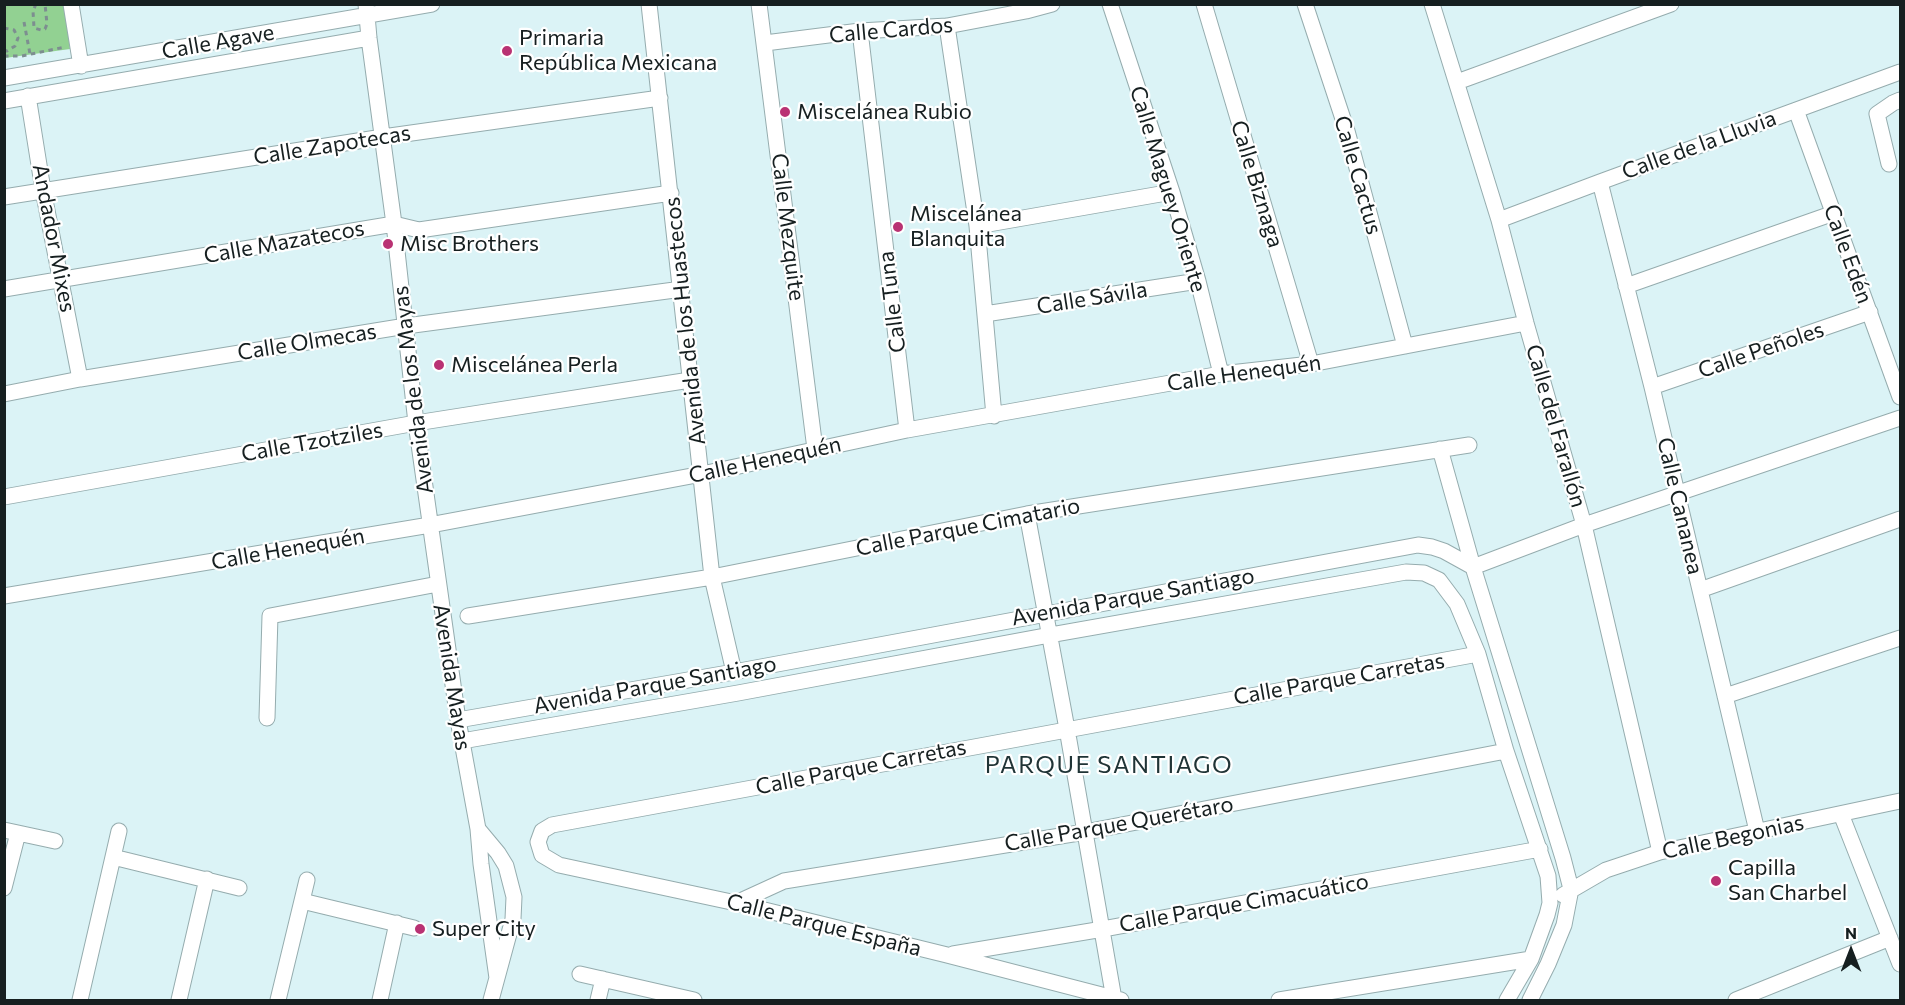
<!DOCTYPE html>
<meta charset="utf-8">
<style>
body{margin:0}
#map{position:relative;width:1905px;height:1005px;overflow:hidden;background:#dbf3f6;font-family:Commissioner,sans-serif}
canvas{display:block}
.frame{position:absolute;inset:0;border:6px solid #161f20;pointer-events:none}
.north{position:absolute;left:1821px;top:921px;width:60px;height:60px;-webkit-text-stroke:4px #fff;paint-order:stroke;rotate:0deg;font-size:16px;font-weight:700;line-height:24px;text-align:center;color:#161f20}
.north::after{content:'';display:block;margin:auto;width:21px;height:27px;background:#161f20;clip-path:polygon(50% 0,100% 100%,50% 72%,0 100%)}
</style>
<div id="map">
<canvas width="1905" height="1005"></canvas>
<div class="frame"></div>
<div class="north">N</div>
</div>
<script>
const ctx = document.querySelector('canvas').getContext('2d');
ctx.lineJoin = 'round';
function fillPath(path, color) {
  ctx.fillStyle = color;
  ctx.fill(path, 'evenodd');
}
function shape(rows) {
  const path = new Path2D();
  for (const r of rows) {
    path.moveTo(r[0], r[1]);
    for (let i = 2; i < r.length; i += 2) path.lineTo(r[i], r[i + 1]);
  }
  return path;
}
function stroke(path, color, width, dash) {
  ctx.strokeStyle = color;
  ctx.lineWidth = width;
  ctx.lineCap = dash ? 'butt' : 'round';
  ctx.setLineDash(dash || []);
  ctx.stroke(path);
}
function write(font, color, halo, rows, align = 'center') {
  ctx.font = font + ' Commissioner,sans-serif';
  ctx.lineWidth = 4.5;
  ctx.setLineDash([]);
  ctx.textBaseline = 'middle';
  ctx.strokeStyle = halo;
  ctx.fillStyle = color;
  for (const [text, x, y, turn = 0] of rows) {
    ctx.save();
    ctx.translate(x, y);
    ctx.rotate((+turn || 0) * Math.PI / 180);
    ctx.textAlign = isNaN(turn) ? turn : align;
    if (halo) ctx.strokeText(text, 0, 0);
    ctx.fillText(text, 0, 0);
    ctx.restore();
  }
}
const green = shape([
 [4,5,65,5,70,49,5,58]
]);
const path = shape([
 [36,4,33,11,34,28,41,30,45,29,47,24,45,4],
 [24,22,30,54],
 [4,28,14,30,18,38,15,46,7,51,4,50],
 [4,56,22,56,65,47]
]);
const minor = shape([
 [71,4,81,66],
 [366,4,369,38,394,224,416,423,458,720,478,829,481,864,497,978],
 [649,4,712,577,734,672],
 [759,4,815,449],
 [1110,4,1172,192,1198,281,1221,374],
 [1204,4,1311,364],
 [1305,4,1347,131,1405,346],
 [1432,4,1499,220,1526,323,1584,525,1660,852],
 [947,26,977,226,994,416],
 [860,31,907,430],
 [765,43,860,31,947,26,1026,11,1052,4],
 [4,78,432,4],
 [1457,82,1671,4],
 [28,96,43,190,80,379],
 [4,101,369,38],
 [1796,110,1900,397],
 [1889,164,1877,114,1893,103,1900,100],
 [1600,182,1652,387,1757,831],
 [4,197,383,137,660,98],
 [1499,220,1600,182,1900,72],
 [977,226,1172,192],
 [1626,286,1834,213],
 [4,289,394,224,419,230,671,193],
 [985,314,1198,281],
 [1652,387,1870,312],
 [4,394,80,379,406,326,682,289],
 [1440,449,1473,567,1563,858,1571,889,1564,925,1548,964,1530,1000],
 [4,497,416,423,690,380],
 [1027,514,1067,729,1114,999],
 [1473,567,1584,525,1900,418],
 [1700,590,1900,519],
 [4,596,430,525,702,474,907,430,1221,374,1311,364,1526,323],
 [468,616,712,577,1027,514,1469,445],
 [1725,696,1900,638],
 [267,718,270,616,438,584],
 [458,720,734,672,1418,545,1432,547,1444,551,1473,567],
 [462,741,738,693,1050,635,1406,572,1424,573,1439,580,1457,604,1478,654,1506,751,1548,876,1550,903,1547,915,1531,959,1507,1000],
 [1841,814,1900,964],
 [478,829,498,853,506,866,514,897,513,919,491,1000],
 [4,830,55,841],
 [113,857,239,888],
 [4,888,18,833],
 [1563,895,1606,870,1660,852,1900,801],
 [302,901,414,928],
 [736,903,784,881,1085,832,1506,751],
 [953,954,1103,929,1540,849],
 [580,974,694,1000],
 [80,1000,119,831],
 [179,1000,207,879],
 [278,1000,307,880],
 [380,1000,397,923],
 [598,1000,603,979],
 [1121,1000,947,955,736,903,559,865,542,855,538,842,542,831,552,825,1478,654],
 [1279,1000,1531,959],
 [1736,1000,1890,938]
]);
const markers = [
 [507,51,6,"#b93273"],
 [785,112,6,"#b93273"],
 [898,227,6,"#b93273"],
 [388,244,6,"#b93273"],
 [439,365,6,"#b93273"],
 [1716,881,6,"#b93273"],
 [420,929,6,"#b93273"]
];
const streetNames = [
 ["Calle Cardos",891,30,-5],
 ["Calle Agave",218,42,-10],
 ["Calle Zapotecas",332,145,-9],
 ["Calle de la Lluvia",1699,145,-20],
 ["Calle Cactus",1358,175,74],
 ["Calle Biznaga",1257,184,73],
 ["Calle Maguey Oriente",1168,189,73],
 ["Calle Mezquite",788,227,83],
 ["Andador Mixes",54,238,79],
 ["Calle Mazatecos",284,242,-10],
 ["Calle Edén",1848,254,70],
 ["Calle Sávila",1092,298,-9],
 ["Calle Tuna",892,302,-97],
 ["Avenida de los Huastecos",685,321,-96],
 ["Calle Olmecas",307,342,-9],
 ["Calle Peñoles",1761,350,-19],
 ["Calle Henequén",1244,373,-8],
 ["Avenida de los Mayas",413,390,-97],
 ["Calle del Farallón",1556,426,74],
 ["Calle Tzotziles",312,442,-10],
 ["Calle Henequén",765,460,-12],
 ["Calle Cananea",1680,506,77],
 ["Calle Parque Cimatario",968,527,-11],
 ["Calle Henequén",288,549,-10],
 ["Avenida Parque Santiago",1133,597,-10],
 ["Avenida Mayas",452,677,81],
 ["Calle Parque Carretas",1339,679,-10],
 ["Avenida Parque Santiago",655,685,-10],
 ["Calle Parque Carretas",861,767,-11],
 ["Calle Parque Querétaro",1119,824,-10],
 ["Calle Begonias",1733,837,-12],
 ["Calle Parque Cimacuático",1244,903,-10],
 ["Calle Parque España",824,925,14]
];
const poiNames = [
 ["Primaria",519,38],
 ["República Mexicana",519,63],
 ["Miscelánea Rubio",797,112],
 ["Miscelánea",910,214],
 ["Blanquita",910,239],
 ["Misc Brothers",400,244],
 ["Miscelánea Perla",451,365],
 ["Capilla",1728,868],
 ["San Charbel",1728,893],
 ["Super City",432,929]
];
const neighbourhoodNames = [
 ["PARQUE SANTIAGO",1109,765]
];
fillPath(green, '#92d192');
stroke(minor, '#95acae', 17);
stroke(path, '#7d8e90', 3, [4.5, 4.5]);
stroke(minor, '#fff', 15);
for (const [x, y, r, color] of markers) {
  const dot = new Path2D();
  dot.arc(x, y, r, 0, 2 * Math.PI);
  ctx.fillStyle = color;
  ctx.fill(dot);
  stroke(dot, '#fff', 2);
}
write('22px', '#161f20', '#fff', streetNames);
write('22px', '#161f20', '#fff', poiNames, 'left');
ctx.letterSpacing = '1.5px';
write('24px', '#203436', '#fff', neighbourhoodNames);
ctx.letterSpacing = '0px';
</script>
